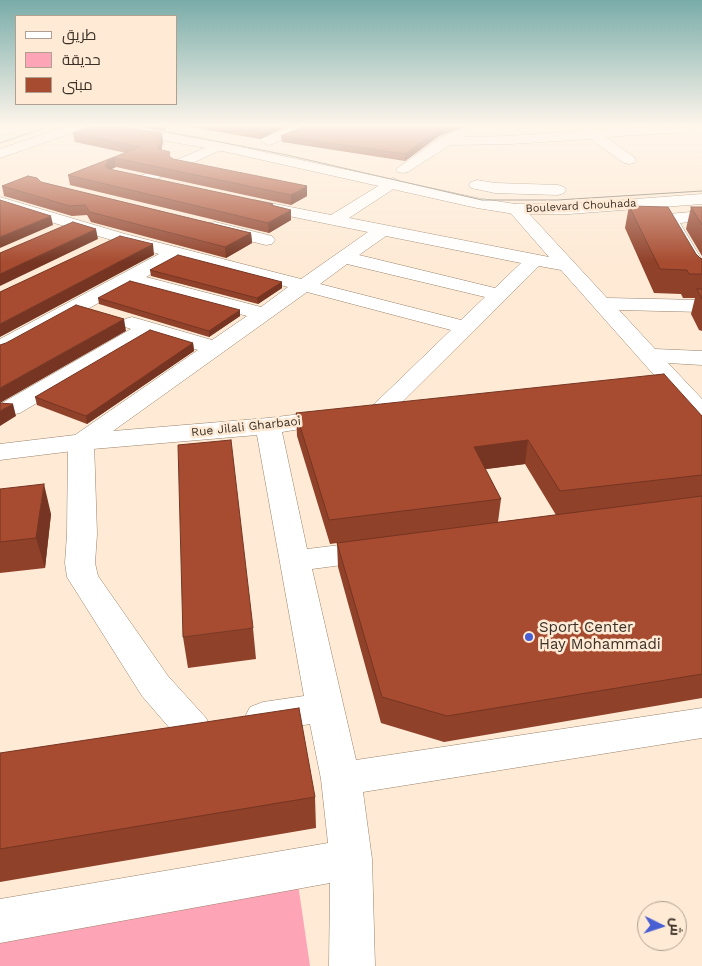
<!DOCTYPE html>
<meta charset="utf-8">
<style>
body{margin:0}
#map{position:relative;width:702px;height:966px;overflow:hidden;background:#feead5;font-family:"Work Sans",Cairo,sans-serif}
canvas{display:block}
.legend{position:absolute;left:15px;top:15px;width:162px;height:90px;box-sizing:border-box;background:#feead5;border:1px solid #b0a08f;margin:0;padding:6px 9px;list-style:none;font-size:15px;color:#3b3127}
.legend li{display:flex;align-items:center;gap:10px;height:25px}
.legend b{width:25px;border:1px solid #b0a08f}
.north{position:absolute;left:637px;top:901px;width:50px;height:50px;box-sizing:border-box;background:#feead5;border:1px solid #b0a08f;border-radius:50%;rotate:94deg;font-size:14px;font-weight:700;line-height:20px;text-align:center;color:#3b3127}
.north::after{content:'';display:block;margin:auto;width:18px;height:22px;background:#485ed3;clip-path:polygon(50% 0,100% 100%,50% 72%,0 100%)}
</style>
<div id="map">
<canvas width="702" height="966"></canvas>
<ul class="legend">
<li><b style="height:6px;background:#fff"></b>طريق</li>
<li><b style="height:14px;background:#fea4b7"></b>حديقة</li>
<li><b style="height:14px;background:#a74c31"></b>مبنى</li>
</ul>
<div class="north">ش</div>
</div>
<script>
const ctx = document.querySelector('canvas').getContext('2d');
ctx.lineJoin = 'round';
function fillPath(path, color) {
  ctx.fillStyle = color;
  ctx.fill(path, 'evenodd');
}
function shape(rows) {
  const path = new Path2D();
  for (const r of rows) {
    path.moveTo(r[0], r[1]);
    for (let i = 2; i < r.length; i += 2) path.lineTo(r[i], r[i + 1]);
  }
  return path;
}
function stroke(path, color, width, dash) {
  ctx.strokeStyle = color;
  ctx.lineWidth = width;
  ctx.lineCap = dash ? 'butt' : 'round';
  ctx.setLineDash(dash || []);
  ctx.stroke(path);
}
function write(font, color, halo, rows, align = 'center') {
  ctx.font = font + ' "Work Sans",sans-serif';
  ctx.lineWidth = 5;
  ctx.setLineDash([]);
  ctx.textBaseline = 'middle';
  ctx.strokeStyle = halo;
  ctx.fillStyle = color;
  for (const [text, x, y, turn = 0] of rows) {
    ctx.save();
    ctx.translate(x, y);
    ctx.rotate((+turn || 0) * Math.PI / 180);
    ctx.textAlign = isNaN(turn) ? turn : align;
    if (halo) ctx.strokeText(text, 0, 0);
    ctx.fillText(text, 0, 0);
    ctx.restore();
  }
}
const green = shape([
 [298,884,310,966,0,966,0,937]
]);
const pedestrian = shape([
 [81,434,90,437,94,442,97,534,95,563,98,576,168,676,206,718,212,729,206,740,193,744,180,740,142,696,67,577,65,563,67,534,68,442,72,437,81,434]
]);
const minor = shape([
 [289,127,306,127,304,130,273,144,268,145,261,141,263,138,289,127],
 [582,127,589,127,596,130,646,127,690,128,683,132,606,137,634,157,636,160,634,163,629,164,624,163,590,139,510,144,450,145,408,172,403,173,398,172,396,169,440,138,461,128,468,132,463,137,510,136,581,131,582,127],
 [218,142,223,143,225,146,223,149,148,183,143,185,138,183,135,180,138,177,218,142],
 [393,178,398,180,401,183,398,186,349,218,549,257,507,209,509,205,515,204,521,205,607,298,702,300,702,312,619,310,655,349,702,351,702,365,668,363,702,399,702,421,693,419,561,270,539,266,387,417,378,419,369,417,366,412,451,330,307,292,113,431,268,418,334,410,343,412,346,417,343,422,282,432,307,549,373,541,384,544,388,551,384,558,373,561,312,569,356,760,702,708,702,738,363,792,372,859,375,966,329,966,330,883,0,943,0,899,328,843,321,779,310,724,263,732,250,727,245,717,250,707,263,702,304,696,257,435,81,450,0,460,0,444,75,435,198,350,151,336,20,413,11,415,2,413,0,406,2,403,131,329,125,327,121,323,125,319,132,317,212,340,247,316,131,285,8,353,0,355,0,339,159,254,0,207,0,197,125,234,301,279,368,232,249,208,247,205,249,202,255,200,331,215,388,180,393,178],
 [386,236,521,263,495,288,359,255,386,236],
 [178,259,288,287,261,307,146,277,178,259],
 [347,264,485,297,461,320,320,284,347,264],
 [702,211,702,221,680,223,702,260,702,282,695,280,692,276,662,222,668,214,702,211],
 [215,222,272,236,275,240,272,244,266,245,209,231,206,227,209,223,215,222]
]);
const tertiary = shape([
 [102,127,130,127,218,142,477,198,515,204,569,204,702,194,702,204,569,214,515,214,477,208,218,150,109,131,102,127],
 [477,180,495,183,558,185,564,187,566,190,564,193,558,195,495,193,471,188,469,185,471,182,477,180]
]);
const primary = shape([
 [4,127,23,127,21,130,0,136,0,128,4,127],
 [65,127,83,127,81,130,0,158,0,149,65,127]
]);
const tram = shape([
 [143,127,287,155,482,200,557,200,702,191],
 [0,143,48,127]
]);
const wall = shape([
 [139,127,166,127,165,131],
 [190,127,286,127,260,139],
 [303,127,463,127,439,136,405,161,282,142,281,136],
 [73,133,163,142,161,150,173,159,307,196,291,205,116,167,110,169,273,206,291,220,269,233,70,185,68,175,126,153,75,142],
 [41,182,251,233,252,243,226,258,91,222,87,215,72,216,4,196,2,186],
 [629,206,700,258,702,259,702,331,699,330,691,314,695,298,683,298,681,294,654,293,625,228],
 [691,207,702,207,702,256,686,229],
 [150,270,282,282,282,288,258,304,151,276],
 [98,298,240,316,209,337,99,304],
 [193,343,194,351,87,424,37,405,35,397],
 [296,413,702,416,702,698,444,742,381,723,338,567,337,543,330,544,297,436],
 [525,464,556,515,498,522,501,499,485,469],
 [0,489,51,514,45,568,0,573],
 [253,628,256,659,188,668,183,637],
 [0,753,315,797,316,828,0,882]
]);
const shadedWall = shape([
 [273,127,286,127,260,139,260,133],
 [449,127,463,127,439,136,405,161,405,154,439,130],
 [162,133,163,142,160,158,158,149],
 [115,158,116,167,110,170,105,166,108,160],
 [307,186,307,196,291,205,291,195],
 [291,210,291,220,269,233,268,223],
 [51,216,53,225,0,248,0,237],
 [96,229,98,239,0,286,0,274],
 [251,233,252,243,226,258,225,247],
 [153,244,154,255,0,337,0,324],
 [282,282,282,288,258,304,257,298],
 [240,310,240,316,209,337,209,331],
 [124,319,126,331,0,403,0,388],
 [193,343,194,351,87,424,86,416],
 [13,404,16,416,0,426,0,411],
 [528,440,525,464,472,471,474,447],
 [44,484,51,514,45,568,36,538]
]);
const building = shape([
 [89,127,122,127,162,133,158,149,170,152,169,156,173,159,307,186,291,195,115,158,108,160,105,166,109,169,273,204,271,205,291,210,268,223,68,175,140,147,73,133,89,127],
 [222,127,273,127,260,133,222,127],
 [303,127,449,127,439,130,405,154,281,136,303,127],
 [28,176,37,178,41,182,251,233,225,247,90,212,85,205,70,206,2,186,28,176],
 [0,200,51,216,0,237,0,200],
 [629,206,668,207,696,254,700,258,702,259,702,274,689,274,687,270,660,269,629,206],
 [691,207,702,207,702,225,691,207],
 [73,222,96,229,0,274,0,253,73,222],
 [120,236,153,244,0,324,0,292,120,236],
 [178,255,282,282,257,298,150,270,178,255],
 [130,281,240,310,209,331,98,298,130,281],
 [697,289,702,289,702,299,697,289],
 [76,305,124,319,0,388,0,345,6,343,76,305],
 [150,330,193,343,86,416,35,397,150,330],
 [664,374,702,416,702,475,560,491,528,440,474,447,501,499,329,520,296,413,664,374],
 [0,403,13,404,0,411,0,403],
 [231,440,253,628,183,637,178,445,231,440],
 [44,484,36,538,0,542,0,489,44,484],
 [702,496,702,674,447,716,382,697,337,543,702,496],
 [299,708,315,797,0,849,0,753,299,708]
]);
const markers = [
 [529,637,5,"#485ed3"]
];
const farStreetnames = [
 ["Boulevard Chouhada",581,206,-3]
];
const streetNames = [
 ["Rue Jilali Gharbaoi",246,427,-6]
];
const nearPoinames = [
 ["Sport Center",539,628],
 ["Hay Mohammadi",539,645]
];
fillPath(green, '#fea4b7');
stroke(pedestrian, '#9a846c', 1);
stroke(minor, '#9a846c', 1);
stroke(tertiary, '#9a846c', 1);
stroke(primary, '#9a846c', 1);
fillPath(pedestrian, '#fff');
fillPath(minor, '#fff');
fillPath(tertiary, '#fff');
fillPath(primary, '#fff');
stroke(tram, '#817466', 1);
fillPath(wall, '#90412a');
fillPath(shadedWall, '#753522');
fillPath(building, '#a74c31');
stroke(building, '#753522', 1);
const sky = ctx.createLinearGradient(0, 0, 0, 262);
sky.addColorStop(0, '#79aca9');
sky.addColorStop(0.48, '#fff6ec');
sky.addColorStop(1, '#fff6ec00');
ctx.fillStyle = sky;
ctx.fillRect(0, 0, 702, 262);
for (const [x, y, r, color] of markers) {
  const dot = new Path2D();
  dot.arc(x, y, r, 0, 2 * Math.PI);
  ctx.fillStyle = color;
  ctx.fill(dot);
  stroke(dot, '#feead5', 2);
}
write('11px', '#3b3127', '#feead5', farStreetnames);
write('12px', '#3b3127', '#feead5', streetNames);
write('15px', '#3b3127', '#feead5', nearPoinames, 'left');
</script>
